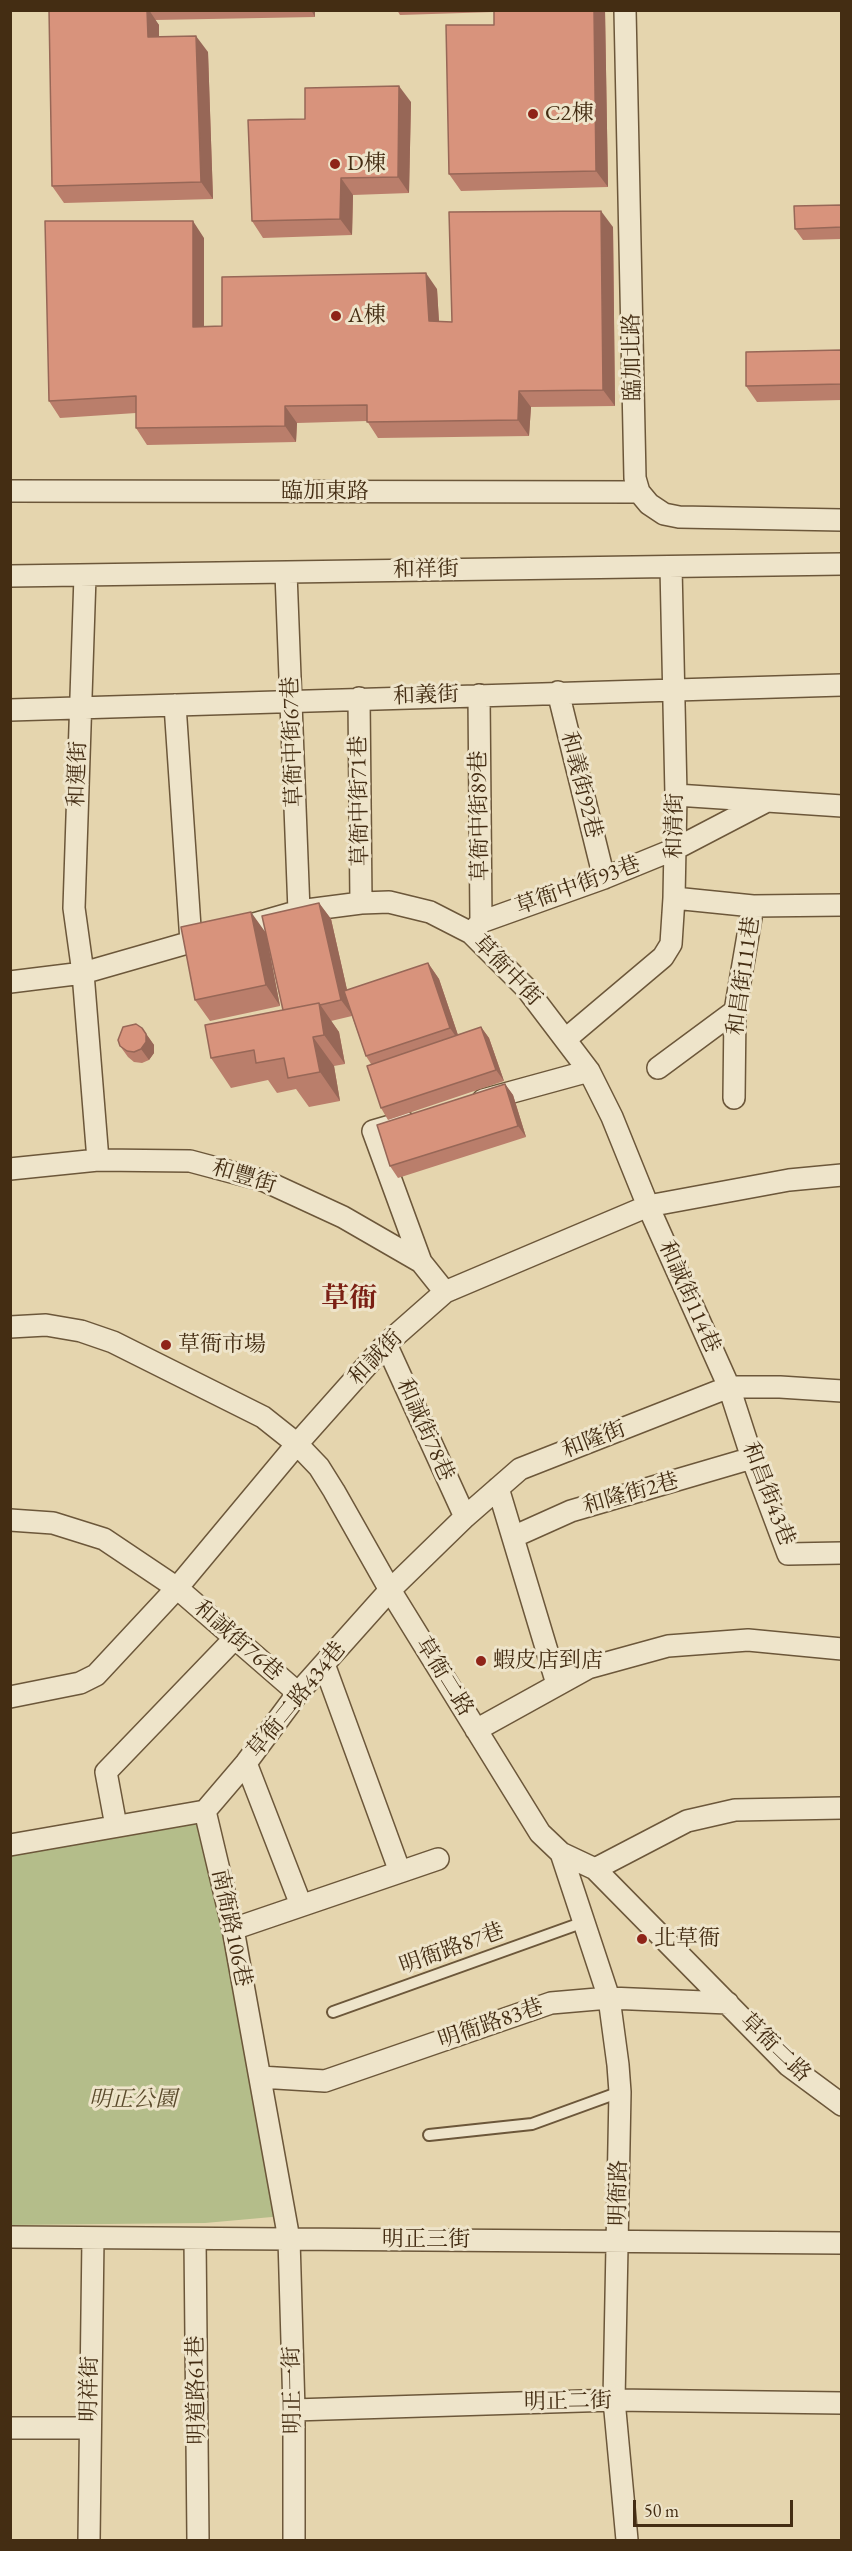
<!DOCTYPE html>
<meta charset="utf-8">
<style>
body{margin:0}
#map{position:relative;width:852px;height:2551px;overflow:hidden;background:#e5d5ae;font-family:"EB Garamond",serif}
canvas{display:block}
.frame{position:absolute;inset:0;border:12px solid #442d13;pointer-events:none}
.scale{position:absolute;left:633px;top:2500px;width:160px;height:27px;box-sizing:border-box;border:3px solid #442d13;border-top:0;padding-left:8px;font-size:18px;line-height:21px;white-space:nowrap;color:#442d13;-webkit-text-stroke:4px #eee4ca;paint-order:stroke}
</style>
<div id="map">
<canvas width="852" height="2551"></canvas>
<div class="frame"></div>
<div class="scale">50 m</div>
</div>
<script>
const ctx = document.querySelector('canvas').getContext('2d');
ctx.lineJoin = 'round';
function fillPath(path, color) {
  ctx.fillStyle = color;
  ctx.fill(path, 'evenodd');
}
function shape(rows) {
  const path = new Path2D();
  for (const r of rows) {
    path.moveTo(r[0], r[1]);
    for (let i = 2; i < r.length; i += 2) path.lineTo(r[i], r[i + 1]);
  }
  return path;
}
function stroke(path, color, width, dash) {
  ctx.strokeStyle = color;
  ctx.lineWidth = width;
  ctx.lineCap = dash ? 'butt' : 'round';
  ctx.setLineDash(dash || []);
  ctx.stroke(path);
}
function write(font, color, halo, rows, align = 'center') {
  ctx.font = font + ' "EB Garamond","Noto Serif TC",serif';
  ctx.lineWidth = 6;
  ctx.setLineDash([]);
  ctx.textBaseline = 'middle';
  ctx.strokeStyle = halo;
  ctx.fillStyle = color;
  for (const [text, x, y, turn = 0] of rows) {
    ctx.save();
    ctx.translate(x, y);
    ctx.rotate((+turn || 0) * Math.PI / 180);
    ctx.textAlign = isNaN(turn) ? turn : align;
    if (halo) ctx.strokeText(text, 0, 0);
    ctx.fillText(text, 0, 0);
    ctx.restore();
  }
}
const green = shape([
 [196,1822,226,1930,283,2216,205,2223,11,2225,11,1856]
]);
const lane = shape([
 [333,2012,584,1922],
 [429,2135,532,2124,620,2092]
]);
const street = shape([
 [625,10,635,478,639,492,649,504,664,514,679,517,842,520],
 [10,491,639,492],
 [286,573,299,911],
 [10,576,842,564],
 [85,576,74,908,83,973,98,1160],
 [558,692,604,878],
 [359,698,361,903],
 [175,705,191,942],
 [10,710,842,685],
 [676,795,767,801],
 [674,898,753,906],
 [481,922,604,878,675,849,767,801,842,806],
 [474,930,481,922,479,695],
 [10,982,83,973,299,911,361,903,389,902,430,912,471,933,526,988,589,1071,612,1117,648,1206,729,1387,752,1458,788,1554,842,1553],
 [567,1038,663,957,671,944,674,898,676,795,671,567],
 [658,1068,735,1011],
 [734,1098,735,1011,753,906,842,905],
 [483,1100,589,1071],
 [404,1122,373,1131,421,1262],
 [10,1169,98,1160,190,1161,265,1181,343,1217,421,1262,445,1292],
 [10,1327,46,1325,81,1331,113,1342,263,1417,297,1444,319,1467,334,1491,390,1590,540,1833,561,1853,595,1869,788,2065,842,2105],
 [386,1344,465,1517],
 [498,1488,557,1684],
 [10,1520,53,1523,104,1539,177,1588,298,1693],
 [513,1537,571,1511,752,1458],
 [10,1697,80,1683,96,1675,177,1588,297,1444,386,1344,445,1292,648,1206,789,1180,842,1175],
 [476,1730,588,1668,668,1646,748,1640,842,1649],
 [246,1763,301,1905],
 [205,1811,246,1763,298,1693,390,1590,465,1517,520,1469,729,1387,780,1387,842,1391],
 [116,1826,106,1772,235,1638],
 [10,1845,205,1811,233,1929,289,2239,294,2410,294,2540],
 [561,1853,609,1998,618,2065,620,2092,614,2400,627,2540],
 [595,1869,687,1821,735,1810,842,1808],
 [400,1872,438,1859],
 [233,1929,400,1872,324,1664],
 [260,2077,325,2081,551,2003,609,1998,728,2003],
 [10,2237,842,2243],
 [195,2239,198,2540],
 [294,2410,614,2400,842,2403],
 [10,2428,89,2428],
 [89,2540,93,2238]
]);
const wall = shape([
 [49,10,315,10,315,17,155,20,159,25,159,37,208,52,213,199,64,203,52,186],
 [397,10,605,10,608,187,461,191,449,174,494,25,494,12,400,15],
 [411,102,409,193,353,195,352,235,263,238,252,221,305,119],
 [842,205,842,239,803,240,795,229],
 [613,227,615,406,531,407,529,436,378,438,367,421,297,423,296,442,147,445,136,428,136,413,60,418,49,401,204,238,204,327,222,326,437,289,439,322,452,322],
 [842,350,842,400,757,402,746,386],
 [319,903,331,919,347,990,428,963,439,979,458,1035,481,1027,489,1038,504,1081,388,1120,381,1108,371,1064,366,1056,352,1016,331,1021,339,1032,345,1064,334,1066,340,1101,309,1107,296,1089,277,1093,268,1080,231,1088,211,1058,283,1010,266,935,280,1006,210,1021,195,1000,266,933],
 [142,1028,154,1045,154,1053,149,1060,142,1063,134,1062,128,1057,120,1046],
 [505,1084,513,1095,526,1137,398,1178,390,1166]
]);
const shadedWall = shape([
 [147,10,149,10,159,25,159,54,148,37],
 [311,10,315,10,315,17],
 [594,10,605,10,608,187,596,171],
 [196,36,208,52,213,199,201,182],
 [399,86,411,102,409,193,398,177],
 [341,178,353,195,352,235,340,219],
 [601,211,613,227,615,406,603,390],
 [193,221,204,238,204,344,193,327],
 [426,273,437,289,440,338,429,321],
 [519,391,531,407,529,436,518,420],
 [285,406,297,423,296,442,285,426],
 [319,903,331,919,353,1016,341,1000],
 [251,912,266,933,280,1006,266,985],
 [428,963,439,979,461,1044,450,1028],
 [319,1003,339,1032,345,1064,324,1035],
 [481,1027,489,1038,504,1081,496,1070],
 [142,1028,154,1045,154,1053,149,1060,141,1049],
 [313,1037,334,1066,340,1101,320,1072],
 [505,1084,513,1095,526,1137,518,1126]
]);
const building = shape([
 [49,10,147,10,148,37,196,36,201,182,52,186,49,10],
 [494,10,594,10,596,171,449,174,446,25,494,25,494,10],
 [399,86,398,177,341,178,340,219,252,221,248,120,305,119,305,88,399,86],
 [842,205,842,227,795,229,794,206,842,205],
 [601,211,603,390,519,391,518,420,367,422,367,405,285,406,285,426,136,428,136,396,49,401,45,221,193,221,193,327,222,326,222,277,426,273,429,321,452,322,449,212,601,211],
 [842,350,842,384,746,386,746,352,842,350],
 [319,903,341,1000,320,1005,319,1003,283,1010,262,916,319,903],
 [251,912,266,985,195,1000,181,927,251,912],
 [428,963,450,1028,366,1056,344,991,428,963],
 [319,1003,324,1035,313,1037,320,1072,288,1078,284,1058,256,1063,254,1050,211,1058,205,1025,319,1003],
 [136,1024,142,1028,146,1034,146,1042,141,1049,134,1052,127,1051,120,1046,118,1040,123,1027,136,1024],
 [481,1027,496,1070,381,1108,367,1066,481,1027],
 [505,1084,518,1126,390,1166,377,1125,505,1084]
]);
const markers = [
 [533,114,6,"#8f2418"],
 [335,164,6,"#8f2418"],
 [336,316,6,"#8f2418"],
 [166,1345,6,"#8f2418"],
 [481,1661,6,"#8f2418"],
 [642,1939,6,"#8f2418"]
];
const poiNames = [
 ["C2棟",545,114],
 ["D棟",347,164],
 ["A棟",348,316],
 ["草衙市場",178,1345],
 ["蝦皮店到店",493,1661],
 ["北草衙",654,1939]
];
const streetNames = [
 ["臨加北路",633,357,-91],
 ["臨加東路",325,492],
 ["和祥街",426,570,-1],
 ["和義街",426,696,-2],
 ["草衙中街67巷",293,742,-92],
 ["和運街",78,774,-88],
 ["和義街92巷",581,785,76],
 ["草衙中街71巷",360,801,-91],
 ["草衙中街89巷",480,816,-91],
 ["和清街",675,826,-89],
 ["草衙中街93巷",578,886,-20],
 ["草衙中街",507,971,46],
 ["和昌街111巷",744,976,-82],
 ["和豐街",244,1177,17],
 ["和誠街114巷",689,1297,66],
 ["和誠街",376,1358,-46],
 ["和誠街78巷",425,1430,66],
 ["和隆街",594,1440,-21],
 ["和隆街2巷",631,1494,-16],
 ["和昌街43巷",768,1494,69],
 ["和誠街76巷",238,1641,41],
 ["草衙二路",444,1677,58],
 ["草衙二路434巷",297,1700,-51],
 ["南衙路106巷",231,1928,78],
 ["明衙路87巷",452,1949,-20],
 ["明衙路83巷",491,2024,-19],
 ["草衙二路",775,2048,44],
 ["明衙路",619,2193,-89],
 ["明正三街",426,2240],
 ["明祥街",90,2389,-89],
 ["明道路61巷",197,2390,-91],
 ["明正一街",293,2390,-91],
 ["明正二街",568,2402,-1]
];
const parkNames = [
 ["明正公園",133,2100]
];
const districtNames = [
 ["草衙",349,1299]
];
fillPath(green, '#b4bd8a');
stroke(lane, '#6c573a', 14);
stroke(street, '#6c573a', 24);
stroke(lane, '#eee4ca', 10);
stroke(street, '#eee4ca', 21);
fillPath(wall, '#ba7e6b');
fillPath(shadedWall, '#976757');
fillPath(building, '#d8937c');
stroke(building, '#976757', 1.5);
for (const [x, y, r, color] of markers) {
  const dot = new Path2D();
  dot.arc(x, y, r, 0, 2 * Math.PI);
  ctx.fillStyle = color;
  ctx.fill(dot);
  stroke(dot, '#eee4ca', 2);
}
write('22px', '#442d13', '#eee4ca', poiNames, 'left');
write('22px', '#442d13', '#eee4ca', streetNames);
write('italic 22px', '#5a4a2b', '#eee4ca', parkNames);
write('bold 28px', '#7a1f14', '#eee4ca', districtNames);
</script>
